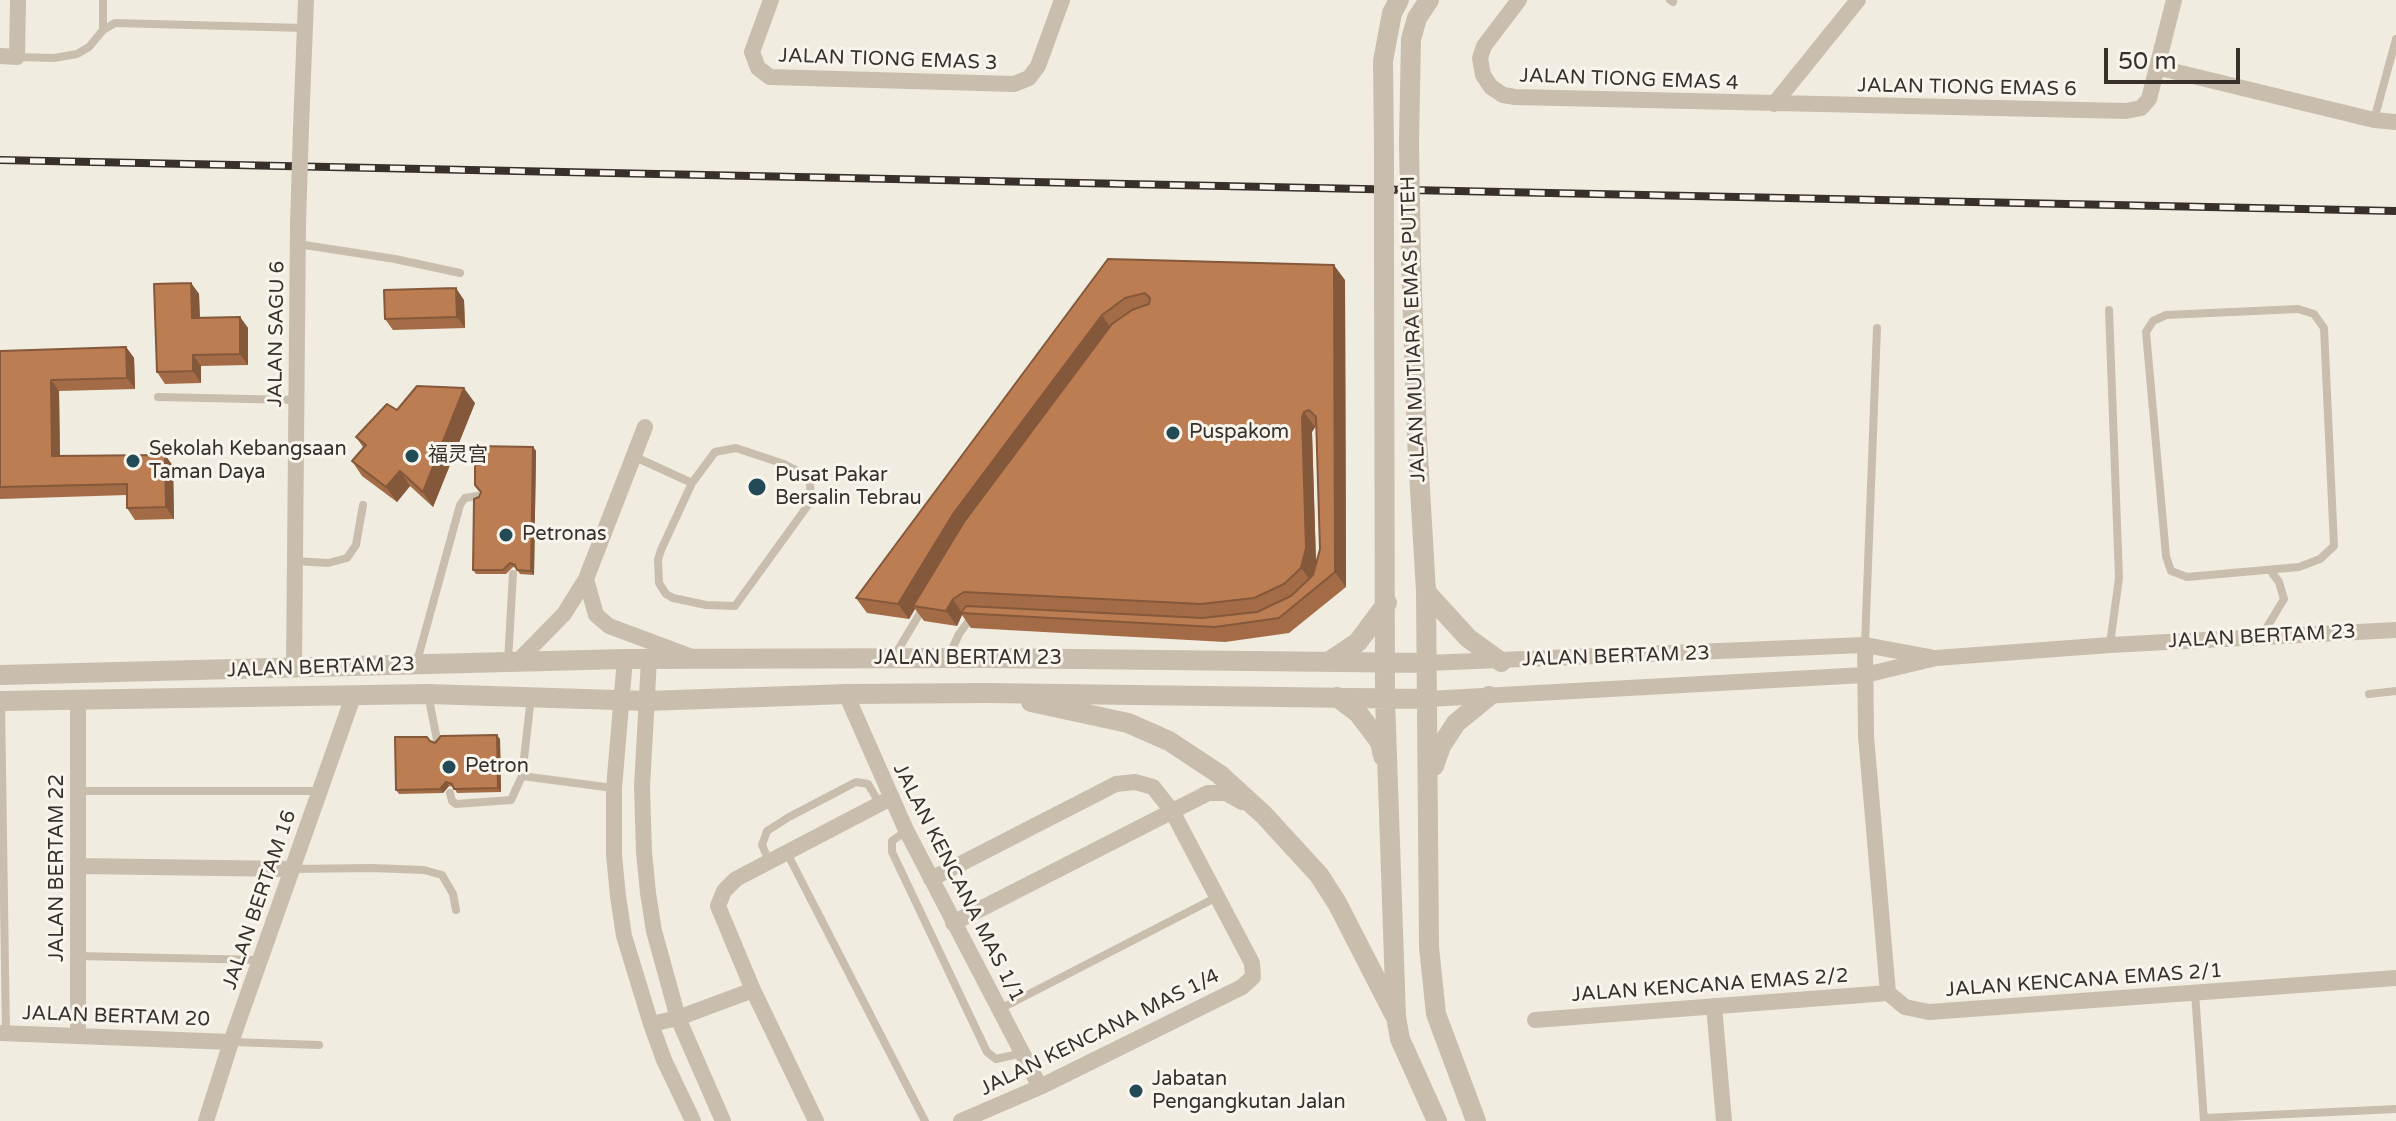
<!DOCTYPE html>
<meta charset="utf-8">
<style>
body{margin:0}
#map{position:relative;width:2396px;height:1121px;overflow:hidden;background:#f1ece0;font-family:"Varela Round",sans-serif}
canvas{display:block}
.scale{position:absolute;left:2104px;top:48px;width:136px;height:36px;box-sizing:border-box;border:4px solid #38312b;border-top:0;padding-left:10px;font-size:24px;line-height:28px;white-space:nowrap;color:#38312b;-webkit-text-stroke:6px #f9f5ed;paint-order:stroke}
</style>
<div id="map">
<canvas width="2396" height="1121"></canvas>
<div class="scale">50 m</div>
</div>
<script>
const ctx = document.querySelector('canvas').getContext('2d');
ctx.lineJoin = 'round';
function shape(rows) {
  const path = new Path2D();
  for (const r of rows) {
    path.moveTo(r[0], r[1]);
    for (let i = 2; i < r.length; i += 2) path.lineTo(r[i], r[i + 1]);
  }
  return path;
}
function stroke(path, color, width, dash) {
  ctx.strokeStyle = color;
  ctx.lineWidth = width;
  ctx.lineCap = dash ? 'butt' : 'round';
  ctx.setLineDash(dash || []);
  ctx.stroke(path);
}
function fillPath(path, color) {
  ctx.fillStyle = color;
  ctx.fill(path, 'evenodd');
}
function write(font, color, halo, rows, align = 'center') {
  ctx.font = font + ' "Varela Round","Noto Sans SC",sans-serif';
  ctx.lineWidth = 6;
  ctx.setLineDash([]);
  ctx.textBaseline = 'middle';
  ctx.strokeStyle = halo;
  ctx.fillStyle = color;
  for (const [text, x, y, turn = 0] of rows) {
    ctx.save();
    ctx.translate(x, y);
    ctx.rotate((+turn || 0) * Math.PI / 180);
    ctx.textAlign = isNaN(turn) ? turn : align;
    if (halo) ctx.strokeText(text, 0, 0);
    ctx.fillText(text, 0, 0);
    ctx.restore();
  }
}
const service = shape([
 [1670,0,1673,2],
 [103,30,103,0],
 [17,57,54,58,77,54,89,47,103,30,115,23,304,28],
 [2374,120,2396,39],
 [298,244,395,259,460,273],
 [2298,309,2314,314,2324,328,2334,546,2320,559,2299,567,2187,577,2171,571,2166,556,2146,332,2153,321,2166,315,2298,309],
 [2109,310,2119,578,2110,644],
 [158,397,296,400],
 [633,456,692,483,715,452,736,448,784,464,798,471,810,483,811,501,735,606,706,605,673,598,666,594,659,583,658,560,661,550,692,483],
 [295,561,328,563,347,558,356,545,363,505],
 [2261,637,2284,599,2279,582,2270,570],
 [1865,644,1877,328],
 [895,655,923,608],
 [948,658,959,634,973,615],
 [508,661,513,574],
 [416,665,460,505,465,498,477,496],
 [428,694,437,740],
 [2369,694,2396,691],
 [1,702,6,1033],
 [522,776,613,788],
 [79,791,319,791],
 [450,793,452,801,456,804,511,800,522,776,531,697],
 [906,831,892,841,892,852,987,1052,996,1059,1023,1053],
 [787,853,925,1121],
 [769,861,762,845,767,831,789,817,856,782,868,784,880,804],
 [292,869,372,868,424,870,442,875,453,894,456,910],
 [78,956,261,960],
 [2195,993,2204,1121],
 [1000,1009,1217,897],
 [232,1042,319,1045],
 [2204,1118,2396,1109]
]);
const minor = shape([
 [771,0,752,52,758,68,770,77,1014,84,1029,78,1038,66,1062,0],
 [1519,0,1484,46,1480,58,1483,75,1491,87,1503,95,1515,97,2126,111,2141,108,2149,99,2174,0],
 [0,56,17,57,18,0],
 [2156,67,2374,120,2396,122],
 [1774,104,1858,0],
 [301,128,306,0],
 [586,579,596,615,609,626,692,657],
 [1865,645,1866,736,1888,993,1905,1007,1929,1012,2396,978],
 [625,659,614,788,614,855,618,896,624,936,651,1024,664,1060,693,1121],
 [649,660,642,787,644,852,648,893,654,931,678,1018,723,1121],
 [517,662,564,614,586,579,645,427],
 [1427,663,1865,645,1930,657],
 [294,668,298,223],
 [846,694,906,830,1040,1087],
 [1428,699,1865,675,1936,658,2110,645,2396,630],
 [78,700,78,1036],
 [78,866,291,869],
 [931,879,1116,784,1135,782,1153,787,1172,811,1252,963,1253,977,1242,987,1040,1087,961,1121],
 [953,923,1208,793,1226,793,1242,802],
 [1714,1006,1724,1121],
 [1535,1020,1888,993],
 [651,1024,678,1018,753,990],
 [0,1033,231,1042],
 [206,1121,231,1042,354,694],
 [816,1121,753,990,718,906,724,891,736,879,891,798]
]);
const tertiary = shape([
 [1409,143,1411,39,1417,18,1429,0],
 [1384,147,1383,61,1392,13,1399,0],
 [1384,260,1385,698,1396,1017,1400,1039,1437,1121],
 [1411,261,1417,438,1426,592,1429,947,1436,1014,1476,1121],
 [1426,592,1468,638,1501,662],
 [1328,662,1358,642,1387,603],
 [0,675,625,659,987,658,1427,663],
 [1337,697,1358,713,1380,742,1383,756],
 [0,701,428,694,647,701,846,694,987,693,1428,699],
 [1031,702,1128,723,1169,741,1219,774,1264,815,1319,875,1337,903,1394,1014],
 [1434,766,1441,746,1456,723,1489,696]
]);
const rail = shape([
 [0,160,2396,211]
]);
const minorBridge = shape([
 [298,223,301,128]
]);
const tertiaryBridge = shape([
 [1409,143,1411,261],
 [1384,147,1384,260]
]);
const wall = shape([
 [1108,259,1345,280,1346,587,1289,633,1225,642,971,628,962,615,957,626,924,621,915,609,909,619,867,613,856,598],
 [1316,426,1320,549,1316,563,1312,432],
 [191,283,199,294,200,318,240,317,248,328,248,365,201,366,201,383,165,384,157,372],
 [464,300,465,328,393,330,385,319],
 [126,347,134,358,135,389,59,391,60,456,165,455,173,466,174,519,135,520,127,508,127,495,0,499,0,351],
 [475,403,433,507,410,486,397,502,362,476,352,461,363,447,356,437,397,410],
 [533,447,536,451,534,575,520,574,516,568,513,567,506,574,476,574,473,570,479,497,481,493,475,485],
 [500,739,501,792,457,793,454,787,449,786,443,793,399,794,396,790,429,740,435,743]
]);
const shadedWall = shape([
 [1334,265,1345,280,1346,587,1335,572],
 [191,283,199,294,200,329,192,318],
 [456,288,464,300,465,328,457,317],
 [1102,315,1112,330,913,606,915,609,909,619,898,604,953,514],
 [240,317,248,328,248,365,240,354],
 [126,347,134,358,135,389,127,378],
 [193,355,201,366,201,383,193,371],
 [51,380,59,391,60,468,52,456],
 [464,388,475,403,433,507,423,492],
 [1304,412,1315,427,1312,432,1316,563,1312,582,1301,568,1302,417],
 [533,447,536,451,534,575,531,571],
 [165,455,173,466,174,519,166,507],
 [400,471,410,486,397,502,386,487],
 [953,599,962,613,961,613,962,615,957,626,946,611],
 [497,735,500,739,501,792,498,788],
 [446,782,449,786,443,793,440,789]
]);
const building = shape([
 [1108,259,1334,265,1335,572,1279,618,1215,627,961,613,966,606,1202,618,1257,612,1291,596,1313,575,1320,549,1316,417,1309,410,1304,412,1302,417,1306,548,1301,568,1284,584,1254,598,1201,604,964,592,953,599,946,611,913,606,964,522,1112,324,1132,310,1149,304,1150,298,1145,293,1125,298,1102,315,953,514,898,604,856,598,1108,259],
 [191,283,192,318,240,317,240,354,193,355,193,371,157,372,154,284,191,283],
 [456,288,457,317,385,319,384,290,456,288],
 [126,347,127,378,51,380,52,456,165,455,166,507,127,508,127,484,0,487,0,351,126,347],
 [417,386,464,388,423,492,400,471,386,487,352,461,366,445,356,437,387,404,397,410,417,386],
 [475,446,533,447,531,571,517,570,515,565,510,563,503,570,473,570,474,499,479,497,481,492,475,485,475,446],
 [497,735,498,788,454,789,452,784,446,782,440,789,396,790,395,737,427,737,430,741,435,743,441,736,497,735]
]);
const markers = [
 [1173,433,8,"#234b57"],
 [412,456,8,"#234b57"],
 [133,461,8,"#234b57"],
 [757,487,10,"#234b57"],
 [506,535,8,"#234b57"],
 [449,767,8,"#234b57"],
 [1136,1091,8,"#234b57"]
];
const streetNames = [
 ["JALAN TIONG EMAS 3",888,60,2],
 ["JALAN TIONG EMAS 4",1629,80,2],
 ["JALAN TIONG EMAS 6",1967,88,1],
 ["JALAN MUTIARA EMAS PUTEH",1414,329,-92],
 ["JALAN SAGU 6",277,334,-89],
 ["JALAN BERTAM 23",2262,637,-3],
 ["JALAN BERTAM 23",1616,657,-2],
 ["JALAN BERTAM 23",968,659],
 ["JALAN BERTAM 23",321,668,-2],
 ["JALAN BERTAM 22",58,868,-90],
 ["JALAN KENCANA MAS 1/1",958,883,63],
 ["JALAN BERTAM 16",260,900,-71],
 ["JALAN KENCANA EMAS 2/1",2084,981,-4],
 ["JALAN KENCANA EMAS 2/2",1710,986,-4],
 ["JALAN BERTAM 20",116,1017,2],
 ["JALAN KENCANA MAS 1/4",1100,1033,-26]
];
const poiNames = [
 ["Puspakom",1189,433],
 ["Sekolah Kebangsaan",149,450],
 ["Taman Daya",149,473],
 ["福灵宫",428,456],
 ["Pusat Pakar",775,476],
 ["Bersalin Tebrau",775,499],
 ["Petronas",522,535],
 ["Petron",465,767],
 ["Jabatan",1152,1080],
 ["Pengangkutan Jalan",1152,1103]
];
stroke(service, '#c9bead', 8);
stroke(minor, '#c9bead', 16);
stroke(tertiary, '#c9bead', 20);
stroke(rail, '#38312b', 8);
stroke(rail, '#f9f5ed', 5, [15]);
stroke(minorBridge, '#c9bead', 16);
stroke(tertiaryBridge, '#c9bead', 20);
fillPath(wall, '#a36c47');
fillPath(shadedWall, '#84583a');
fillPath(building, '#bd7d53');
stroke(building, '#84583a', 2);
for (const [x, y, r, color] of markers) {
  const dot = new Path2D();
  dot.arc(x, y, r, 0, 2 * Math.PI);
  ctx.fillStyle = color;
  ctx.fill(dot);
  stroke(dot, '#f9f5ed', 3);
}
write('20px', '#38312b', '#f9f5ed', streetNames);
write('20px', '#38312b', '#f9f5ed', poiNames, 'left');
</script>
